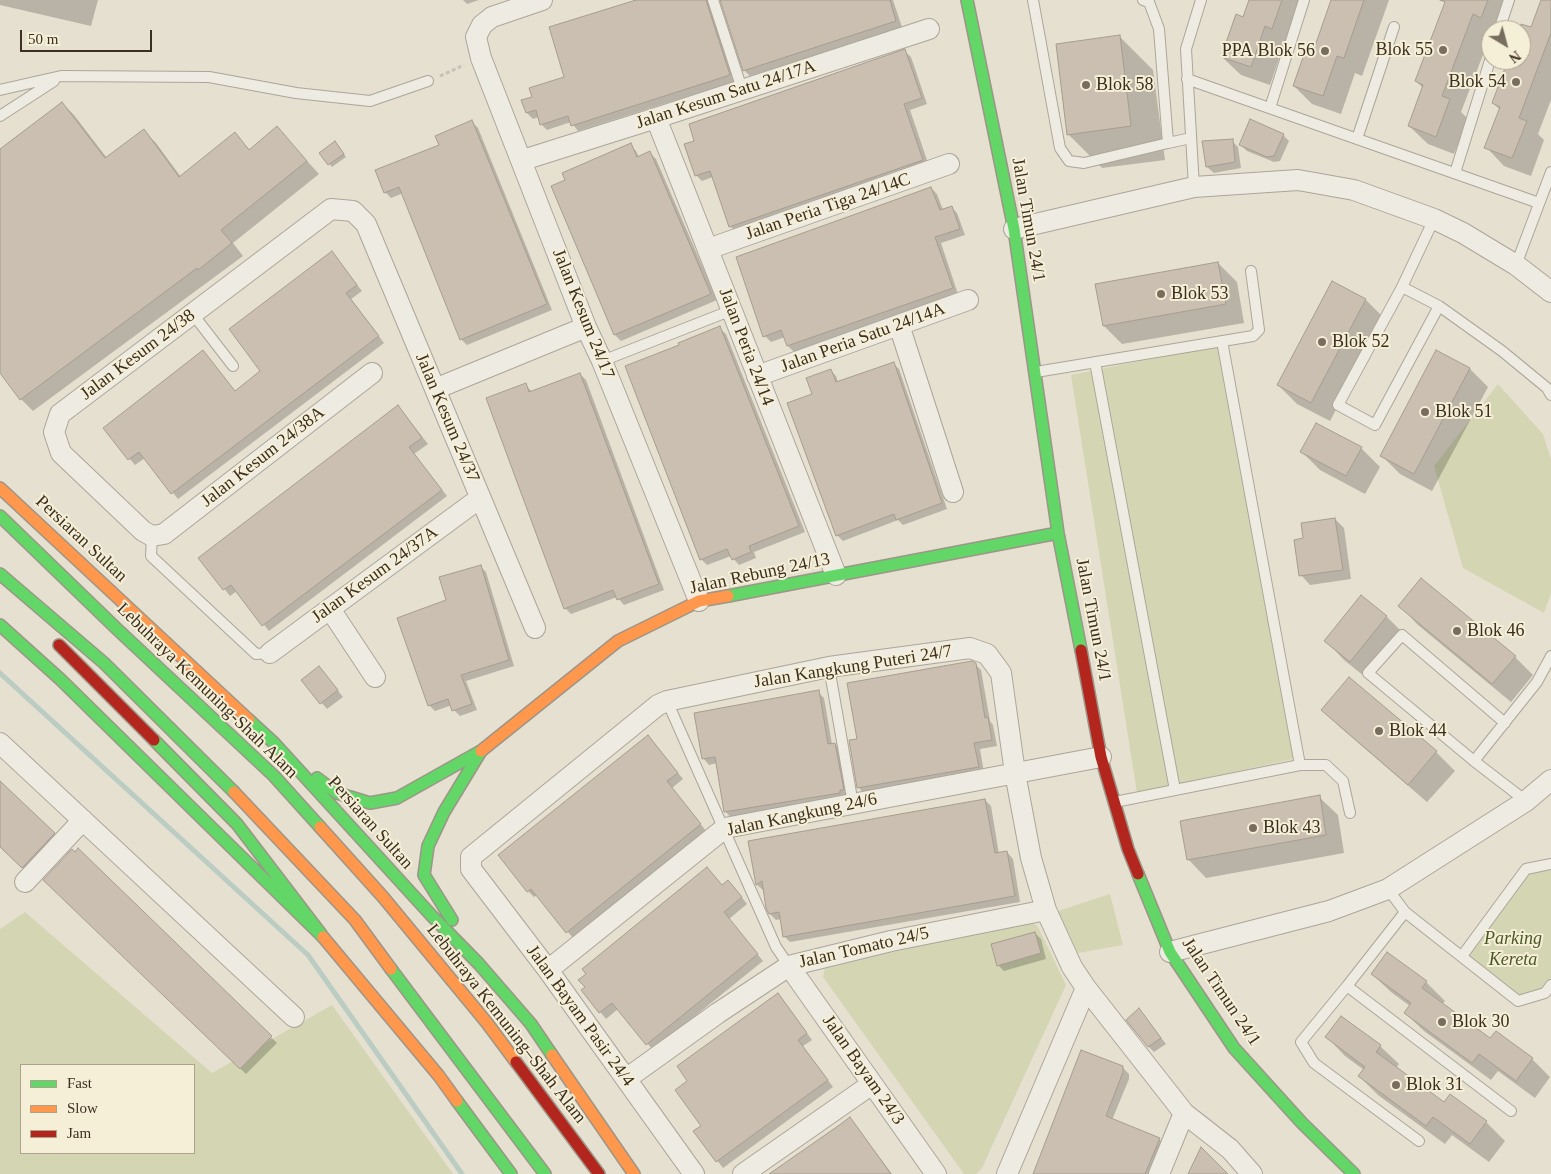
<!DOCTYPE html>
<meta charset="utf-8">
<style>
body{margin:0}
#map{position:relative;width:1551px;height:1174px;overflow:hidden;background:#e6e0d0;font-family:Georgia,serif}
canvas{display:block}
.legend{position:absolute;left:20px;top:1064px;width:175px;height:90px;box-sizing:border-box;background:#f6efd7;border:1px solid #aca28e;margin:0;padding:6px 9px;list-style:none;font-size:15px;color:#3c2f20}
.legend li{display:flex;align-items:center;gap:10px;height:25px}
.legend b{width:25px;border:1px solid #aca28e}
.north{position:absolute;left:1481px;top:20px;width:50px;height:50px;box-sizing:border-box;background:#f6efd7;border:1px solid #aca28e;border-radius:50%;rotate:143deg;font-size:14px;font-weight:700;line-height:20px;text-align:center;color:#3c2f20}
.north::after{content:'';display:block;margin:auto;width:18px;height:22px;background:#786d5e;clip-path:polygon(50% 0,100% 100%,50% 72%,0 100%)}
.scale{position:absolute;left:20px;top:30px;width:132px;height:22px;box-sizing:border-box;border:2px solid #3c2f20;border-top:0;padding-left:6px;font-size:15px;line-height:18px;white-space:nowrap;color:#3c2f20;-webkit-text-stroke:4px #f6efd7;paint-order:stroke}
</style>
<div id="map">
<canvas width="1551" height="1174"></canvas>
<ul class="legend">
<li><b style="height:6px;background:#63d668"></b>Fast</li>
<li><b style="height:6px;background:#ff974d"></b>Slow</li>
<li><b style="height:6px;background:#b3261e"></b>Jam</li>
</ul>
<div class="north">N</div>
<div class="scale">50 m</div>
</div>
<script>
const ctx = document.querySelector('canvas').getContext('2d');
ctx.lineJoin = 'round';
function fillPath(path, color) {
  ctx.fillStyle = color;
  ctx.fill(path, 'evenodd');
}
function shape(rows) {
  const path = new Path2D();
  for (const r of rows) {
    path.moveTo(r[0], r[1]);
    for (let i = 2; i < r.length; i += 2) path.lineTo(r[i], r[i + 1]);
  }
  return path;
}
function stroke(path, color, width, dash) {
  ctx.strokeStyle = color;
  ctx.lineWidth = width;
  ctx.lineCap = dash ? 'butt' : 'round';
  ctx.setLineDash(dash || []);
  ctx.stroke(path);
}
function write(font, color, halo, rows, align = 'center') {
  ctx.font = font + ' Georgia,serif';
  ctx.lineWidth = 4;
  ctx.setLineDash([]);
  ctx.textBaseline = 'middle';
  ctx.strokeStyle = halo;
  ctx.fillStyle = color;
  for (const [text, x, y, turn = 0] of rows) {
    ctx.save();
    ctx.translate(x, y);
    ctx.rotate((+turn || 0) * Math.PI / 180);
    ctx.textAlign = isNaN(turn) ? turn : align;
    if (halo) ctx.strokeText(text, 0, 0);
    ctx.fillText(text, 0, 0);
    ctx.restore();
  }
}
const green = shape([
 [1219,345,1293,759,1137,793,1071,375],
 [1498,384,1543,434,1551,459,1551,593,1544,613,1463,568,1434,466],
 [1551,864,1551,985,1518,1001,1462,956,1526,869],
 [1110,894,1123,945,1078,953,1058,911],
 [25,912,212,1073,332,1005,453,1174,0,1174,0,929],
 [21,1065,194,1065,194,1153,21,1153],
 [1029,920,1038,927,1066,985,982,1168,976,1174,964,1174,823,977,825,966]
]);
const shadow = shape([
 [0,0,98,0,91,26,0,5],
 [463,0,479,0,467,4],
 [640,0,716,0,736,81,578,131,571,122,547,130,541,124,539,117,533,119,527,113,533,98,566,78],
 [722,0,893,0,902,27,750,76,744,70],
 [1251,0,1307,0,1291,47,1284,44,1270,85,1241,75,1222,57,1244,18],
 [1332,0,1389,0,1362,76,1355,73,1341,114,1312,104,1294,86,1316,47],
 [1457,0,1514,0,1502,30,1491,30,1491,34,1461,112,1468,119,1454,154,1428,144,1409,126,1423,88,1416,81],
 [1543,0,1551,0,1551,100,1538,134,1544,140,1531,176,1504,166,1486,147,1500,110,1493,103,1510,60,1521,60,1521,30,1532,29],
 [1119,36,1153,70,1165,160,1102,168,1068,134],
 [904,51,911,57,927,104,910,110,929,166,736,232,730,226,713,177,702,181,696,175],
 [62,103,74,115,107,158,144,131,156,143,181,177,235,134,251,151,277,128,319,174,233,243,243,256,33,411,21,399,0,371,0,151],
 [472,122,478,128,552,310,467,345,461,339,403,193,391,198,385,192],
 [1283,135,1289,141,1280,161,1274,162,1247,151,1241,145],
 [1232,141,1238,147,1241,168,1214,173,1207,167],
 [338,145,346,157,332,167,321,153],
 [630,145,636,151,639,157,650,153,656,159,717,300,621,341,615,335,553,187],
 [931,188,937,194,943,210,951,207,957,213,965,235,941,243,958,294,794,352,788,346,785,337,771,342,765,336],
 [332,253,362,291,351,299,384,343,178,499,145,458,135,465,105,429,235,392,262,372],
 [1218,263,1237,282,1244,323,1122,344,1104,326],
 [1366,300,1384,318,1330,421,1297,404,1278,385],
 [719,328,726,334,805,532,754,552,756,558,739,565,731,556,707,565,701,559,681,346],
 [1437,351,1470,369,1488,387,1432,491,1400,474,1381,455],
 [893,363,899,369,947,509,903,525,898,520,843,541,837,535,813,394,830,370,836,376,838,382],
 [580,374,586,380,664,590,624,605,617,597,571,614,565,608,525,384,532,392],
 [403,412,428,444,414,454,447,496,269,631,237,591,230,596,200,558],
 [1361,448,1380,467,1365,494,1320,470,1302,452],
 [1335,519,1344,528,1351,579,1310,585,1301,575,1304,539],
 [480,566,486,572,514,666,466,681,477,710,460,716,454,710,452,705,435,711,429,705,447,601],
 [1362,597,1387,617,1405,635,1369,680,1344,660,1326,641],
 [1400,606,1515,657,1533,675,1511,702,1418,625],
 [975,664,981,670,990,721,993,725,997,746,980,749,984,773,864,793,858,787,858,740],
 [325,674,343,697,327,709,302,680],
 [1349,678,1436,752,1455,771,1427,802,1341,728,1322,710],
 [818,692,824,698,832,744,835,744,841,750,849,795,731,818,725,811,717,763,709,765,703,758],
 [654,743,683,779,672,788,706,831,573,938,537,895,534,897,528,891],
 [0,783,60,840,29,873,0,845],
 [1319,797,1338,815,1344,853,1206,878,1188,859],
 [985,800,991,806,999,854,1007,852,1013,859,1020,902,790,942,784,936,781,919,776,920,770,914,764,889,763,890,757,885,750,842],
 [78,850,277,1043,246,1074,45,880],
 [734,887,747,904,729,919,763,961,653,1050,618,1009,606,1019,582,990,725,891],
 [1035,933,1041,939,1046,959,1004,971,998,965],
 [1387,954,1426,982,1445,1001,1442,1004,1491,1040,1532,1059,1550,1077,1535,1098,1498,1071,1491,1080,1424,1031,1405,1013,1410,1006,1391,992,1372,974],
 [784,1001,812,1040,803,1046,833,1087,723,1168,695,1132,702,1126],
 [1139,1010,1166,1044,1154,1052,1148,1046],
 [1327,1037,1380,1046,1399,1064,1396,1068,1445,1103,1450,1096,1486,1122,1505,1141,1489,1162,1452,1135,1445,1144,1378,1095,1359,1076,1364,1070,1345,1056],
 [1122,1067,1129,1074,1129,1079,1112,1120,1159,1139,1165,1145,1153,1174,1034,1174],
 [850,1118,892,1174,772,1174]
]);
const stream = shape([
 [0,673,308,955,462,1174]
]);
const building = shape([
 [636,0,706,0,730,75,571,126,568,116,540,125,536,110,526,113,521,100,532,97,529,88,564,77,549,27,636,0],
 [720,0,890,0,896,21,743,71,720,0],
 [1249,0,1282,0,1272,29,1265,26,1251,67,1221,57,1236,14,1243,17,1249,0],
 [1331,0,1364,0,1344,58,1337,56,1323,96,1293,86,1308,43,1315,46,1331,0],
 [1440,0,1488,0,1481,18,1473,14,1442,96,1450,99,1436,137,1408,126,1423,85,1415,81,1445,2,1440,0],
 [1541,0,1551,0,1551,33,1519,118,1527,121,1512,158,1484,148,1500,107,1492,103,1508,60,1521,60,1521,24,1531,27,1541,0],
 [1120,35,1131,126,1067,135,1056,44,1120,35],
 [905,49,922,98,904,104,923,160,729,227,710,171,695,176,684,144,694,141,689,124,905,49],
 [62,102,105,158,144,129,179,177,235,132,249,150,277,126,307,161,221,230,232,243,198,270,197,268,20,400,0,373,0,149,62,102],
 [1250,119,1284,134,1274,156,1267,157,1239,145,1250,119],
 [472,120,547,304,460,340,399,187,384,193,375,170,439,145,435,136,472,120],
 [1233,139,1235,162,1206,167,1202,141,1233,139],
 [335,141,344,154,328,165,319,153,335,141],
 [631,143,637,157,650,151,711,294,614,335,551,186,565,180,562,173,631,143],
 [931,187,940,210,952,206,960,229,935,237,953,288,787,346,781,330,763,337,736,257,931,187],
 [332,251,357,285,346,293,379,336,171,494,139,452,128,460,103,428,203,350,235,391,260,371,229,329,332,251],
 [1218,262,1226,304,1103,326,1095,284,1218,262],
 [1332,281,1366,299,1311,403,1277,385,1332,281],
 [720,326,799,526,749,546,751,552,732,560,727,549,700,560,625,366,679,345,678,343,720,326],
 [1436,350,1470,368,1414,474,1380,456,1436,350],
 [894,362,942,503,896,520,894,514,836,536,787,403,812,394,806,378,831,369,836,382,894,362],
 [580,373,659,584,617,600,613,590,564,609,486,398,526,383,529,392,580,373],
 [398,405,422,438,409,447,442,490,262,626,231,585,223,590,198,558,398,405],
 [1316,423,1362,447,1346,476,1300,452,1316,423],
 [1335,518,1343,570,1299,576,1294,540,1303,538,1301,523,1335,518],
 [481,565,509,660,461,675,472,704,452,711,448,699,428,706,397,618,446,600,439,577,481,565],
 [1421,578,1516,656,1492,684,1398,606,1421,578],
 [1361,595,1387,616,1350,662,1324,641,1361,595],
 [972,661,976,663,985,718,988,717,992,740,974,743,979,767,857,788,849,740,857,739,847,683,972,661],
 [319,666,338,690,320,704,301,680,319,666],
 [1349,677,1437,751,1408,785,1321,710,1349,677],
 [819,690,828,744,835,743,844,790,840,790,840,793,724,812,715,757,702,759,694,713,819,690],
 [648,735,678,773,667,781,701,824,566,933,531,889,527,892,498,855,648,735],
 [0,781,55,833,22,868,0,847,0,781],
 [1320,795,1326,835,1187,860,1180,821,1320,795],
 [985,799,995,853,1007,851,1015,896,783,937,779,912,769,914,766,908,762,881,756,885,748,841,985,799],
 [78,848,272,1036,240,1069,43,880,72,849,75,852,78,848],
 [707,867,722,885,728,880,742,897,724,912,758,954,646,1045,612,1003,599,1013,581,990,585,987,578,980,586,974,582,969,707,867],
 [1035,932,1041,953,997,966,991,944,1035,932],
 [1387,952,1427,981,1422,988,1490,1038,1496,1031,1533,1058,1516,1081,1479,1054,1472,1063,1404,1013,1411,1003,1371,974,1387,952],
 [778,993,807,1033,798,1040,828,1080,716,1162,693,1131,701,1126,675,1090,687,1081,677,1066,778,993],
 [1139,1008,1161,1038,1148,1047,1126,1020,1139,1008],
 [1341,1016,1381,1045,1376,1052,1444,1102,1450,1094,1487,1121,1470,1144,1433,1117,1426,1126,1358,1076,1365,1067,1325,1037,1341,1016],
 [1081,1050,1123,1066,1123,1072,1106,1116,1160,1138,1145,1174,1033,1174,1081,1050],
 [850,1117,891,1174,769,1174,838,1126,850,1117],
 [1201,1147,1228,1174,1188,1174,1201,1147]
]);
const path = shape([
 [440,76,464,65]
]);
const lane = shape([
 [713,0,742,89],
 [1033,0,1060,148,1069,161,1084,163,1168,143,1159,29,1149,2,1143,0],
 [1499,30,1509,0],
 [1187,79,1539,203],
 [0,90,61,76,209,77,296,93,370,101,428,81],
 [1270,108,1304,0],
 [0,116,54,81],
 [1357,139,1394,27],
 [1168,143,1191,138],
 [1455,173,1491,57],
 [1194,187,1186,49,1201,0],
 [1434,219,1402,287,1338,405,1375,425,1439,306],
 [1516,265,1551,172],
 [1402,287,1439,306,1502,351,1547,388,1551,395],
 [192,313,233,366],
 [1222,341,1300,765],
 [602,361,732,310],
 [1095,362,1175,790],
 [1036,372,1253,336,1259,330,1251,271],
 [152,536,151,556,256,654,270,653],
 [829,667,853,804],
 [667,701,776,947,789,966],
 [1505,723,1402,635,1368,673,1474,761,1526,801],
 [1474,761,1537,682,1551,656],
 [1115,802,1300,765,1326,765,1343,781,1350,813],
 [1388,889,1405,912,1518,1001,1545,993,1551,985],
 [1462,956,1526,869,1551,864],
 [1347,986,1405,912],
 [1419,1141,1314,1063,1301,1042,1347,986,1511,1111]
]);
const street = shape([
 [542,0,492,17,482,25,476,37,481,58,586,327,602,361,699,601],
 [656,118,836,575],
 [523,160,656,118,929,29],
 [1014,229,1194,187,1298,180,1354,190,1434,219,1463,233,1516,265,1551,292],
 [708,249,949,164],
 [899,325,953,492],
 [372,373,164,534,152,536,143,531,61,453,54,432,60,414,331,209,353,211,366,224,535,628],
 [757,376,968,300],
 [435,389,586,327],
 [330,609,375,677],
 [270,653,480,498],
 [0,743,294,1017],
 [25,882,83,820],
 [1170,952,1329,911,1388,889,1526,801,1551,780],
 [789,966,936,1174],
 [548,970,725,828,1101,757],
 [626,1079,718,1013,789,966,891,941,1046,910],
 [694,1174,548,970,471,869,471,857,658,705,667,701,829,667,970,648,987,654,1001,673,1015,773,1031,858,1046,910,1072,967,1086,988,1184,1113,1230,1149,1252,1174],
 [743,1174,872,1084],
 [1007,1174,1086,988],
 [1159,1174,1184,1113]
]);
const fast = shape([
 [967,0,1014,229,1058,533,1081,650],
 [0,516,118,630,274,776,320,827],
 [0,574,104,663,234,792],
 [728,596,1058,533],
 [0,625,60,679,323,937],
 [249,720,274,743,431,915,479,964,531,1024,552,1055],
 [154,740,237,824,321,934],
 [317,778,337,793,370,803,397,798,479,752],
 [1138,874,1170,952,1234,1048,1302,1123,1354,1174],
 [452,920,424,875,428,846,444,812,481,751],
 [391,969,545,1174],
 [457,1101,511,1174]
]);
const slow = shape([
 [0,488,249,720],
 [481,751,618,641,699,601,728,596],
 [234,792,355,920,391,969],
 [320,827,383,897,487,1023,516,1062],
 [323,937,439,1076,457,1101],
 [552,1055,634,1174]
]);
const jam = shape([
 [59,645,154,740],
 [1081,650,1101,757,1128,849,1138,874],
 [516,1062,599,1174]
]);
const markers = [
 [1443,50,5,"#786d5e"],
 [1325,51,5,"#786d5e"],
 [1516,82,5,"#786d5e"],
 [1086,85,5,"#786d5e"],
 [1161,294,5,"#786d5e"],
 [1322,342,5,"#786d5e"],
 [1425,412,5,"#786d5e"],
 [1457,631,5,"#786d5e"],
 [1379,731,5,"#786d5e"],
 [1253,828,5,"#786d5e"],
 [1442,1022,5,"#786d5e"],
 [1396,1085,5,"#786d5e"]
];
const poiNames = [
 ["Blok 55",1433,50,"right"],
 ["PPA Blok 56",1315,51,"right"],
 ["Blok 54",1506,82,"right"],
 ["Blok 58",1096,85],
 ["Blok 53",1171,294],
 ["Blok 52",1332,342],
 ["Blok 51",1435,412],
 ["Blok 46",1467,631],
 ["Blok 44",1389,731],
 ["Blok 43",1263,828],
 ["Blok 30",1452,1022],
 ["Blok 31",1406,1085]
];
const streetNames = [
 ["Jalan Kesum Satu 24/17A",726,95,-18],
 ["Jalan Peria Tiga 24/14C",828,207,-19],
 ["Jalan Timun 24/1",1028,220,80],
 ["Jalan Kesum 24/17",583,314,68],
 ["Jalan Peria Satu 24/14A",863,338,-20],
 ["Jalan Peria 24/14",746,347,69],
 ["Jalan Kesum 24/38",138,355,-37],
 ["Jalan Kesum 24/37",447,418,67],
 ["Jalan Kesum 24/38A",263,457,-38],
 ["Persiaran Sultan",81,539,43],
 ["Jalan Rebung 24/13",760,574,-12],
 ["Jalan Kesum 24/37A",375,575,-36],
 ["Jalan Timun 24/1",1093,620,79],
 ["Jalan Kangkung Puteri 24/7",853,667,-9],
 ["Lebuhraya Kemuning-Shah Alam",207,691,44],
 ["Jalan Kangkung 24/6",802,815,-12],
 ["Persiaran Sultan",370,823,48],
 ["Jalan Tomato 24/5",864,948,-13],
 ["Jalan Timun 24/1",1221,992,56],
 ["Jalan Bayam Pasir 24/4",580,1016,54],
 ["Lebuhraya Kemuning–Shah Alam",506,1024,52],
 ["Jalan Bayam 24/3",863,1070,55]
];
const parkNames = [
 ["Parking",1513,939],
 ["Kereta",1513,960]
];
fillPath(green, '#d4d6b3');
fillPath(shadow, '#0003');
stroke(stream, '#bbccc3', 5);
fillPath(building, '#cabfb1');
stroke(building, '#a79c8f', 1);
stroke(lane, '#aca599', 12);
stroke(street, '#aca599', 22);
stroke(fast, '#9c9588', 14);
stroke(slow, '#9c9588', 14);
stroke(jam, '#9c9588', 14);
stroke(path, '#c7c2b8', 3, [4, 2.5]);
stroke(lane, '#eeebe2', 10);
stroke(street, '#eeebe2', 20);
stroke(fast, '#63d668', 11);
stroke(slow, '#ff974d', 11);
stroke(jam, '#b3261e', 11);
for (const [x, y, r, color] of markers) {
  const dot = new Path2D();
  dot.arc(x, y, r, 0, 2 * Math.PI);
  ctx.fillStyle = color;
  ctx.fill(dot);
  stroke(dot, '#f6efd7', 2);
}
write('18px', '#3c2f20', '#f6efd7', poiNames, 'left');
write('18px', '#3c2f20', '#f6efd7', streetNames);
write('italic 18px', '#4a5926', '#f6efd7', parkNames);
</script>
